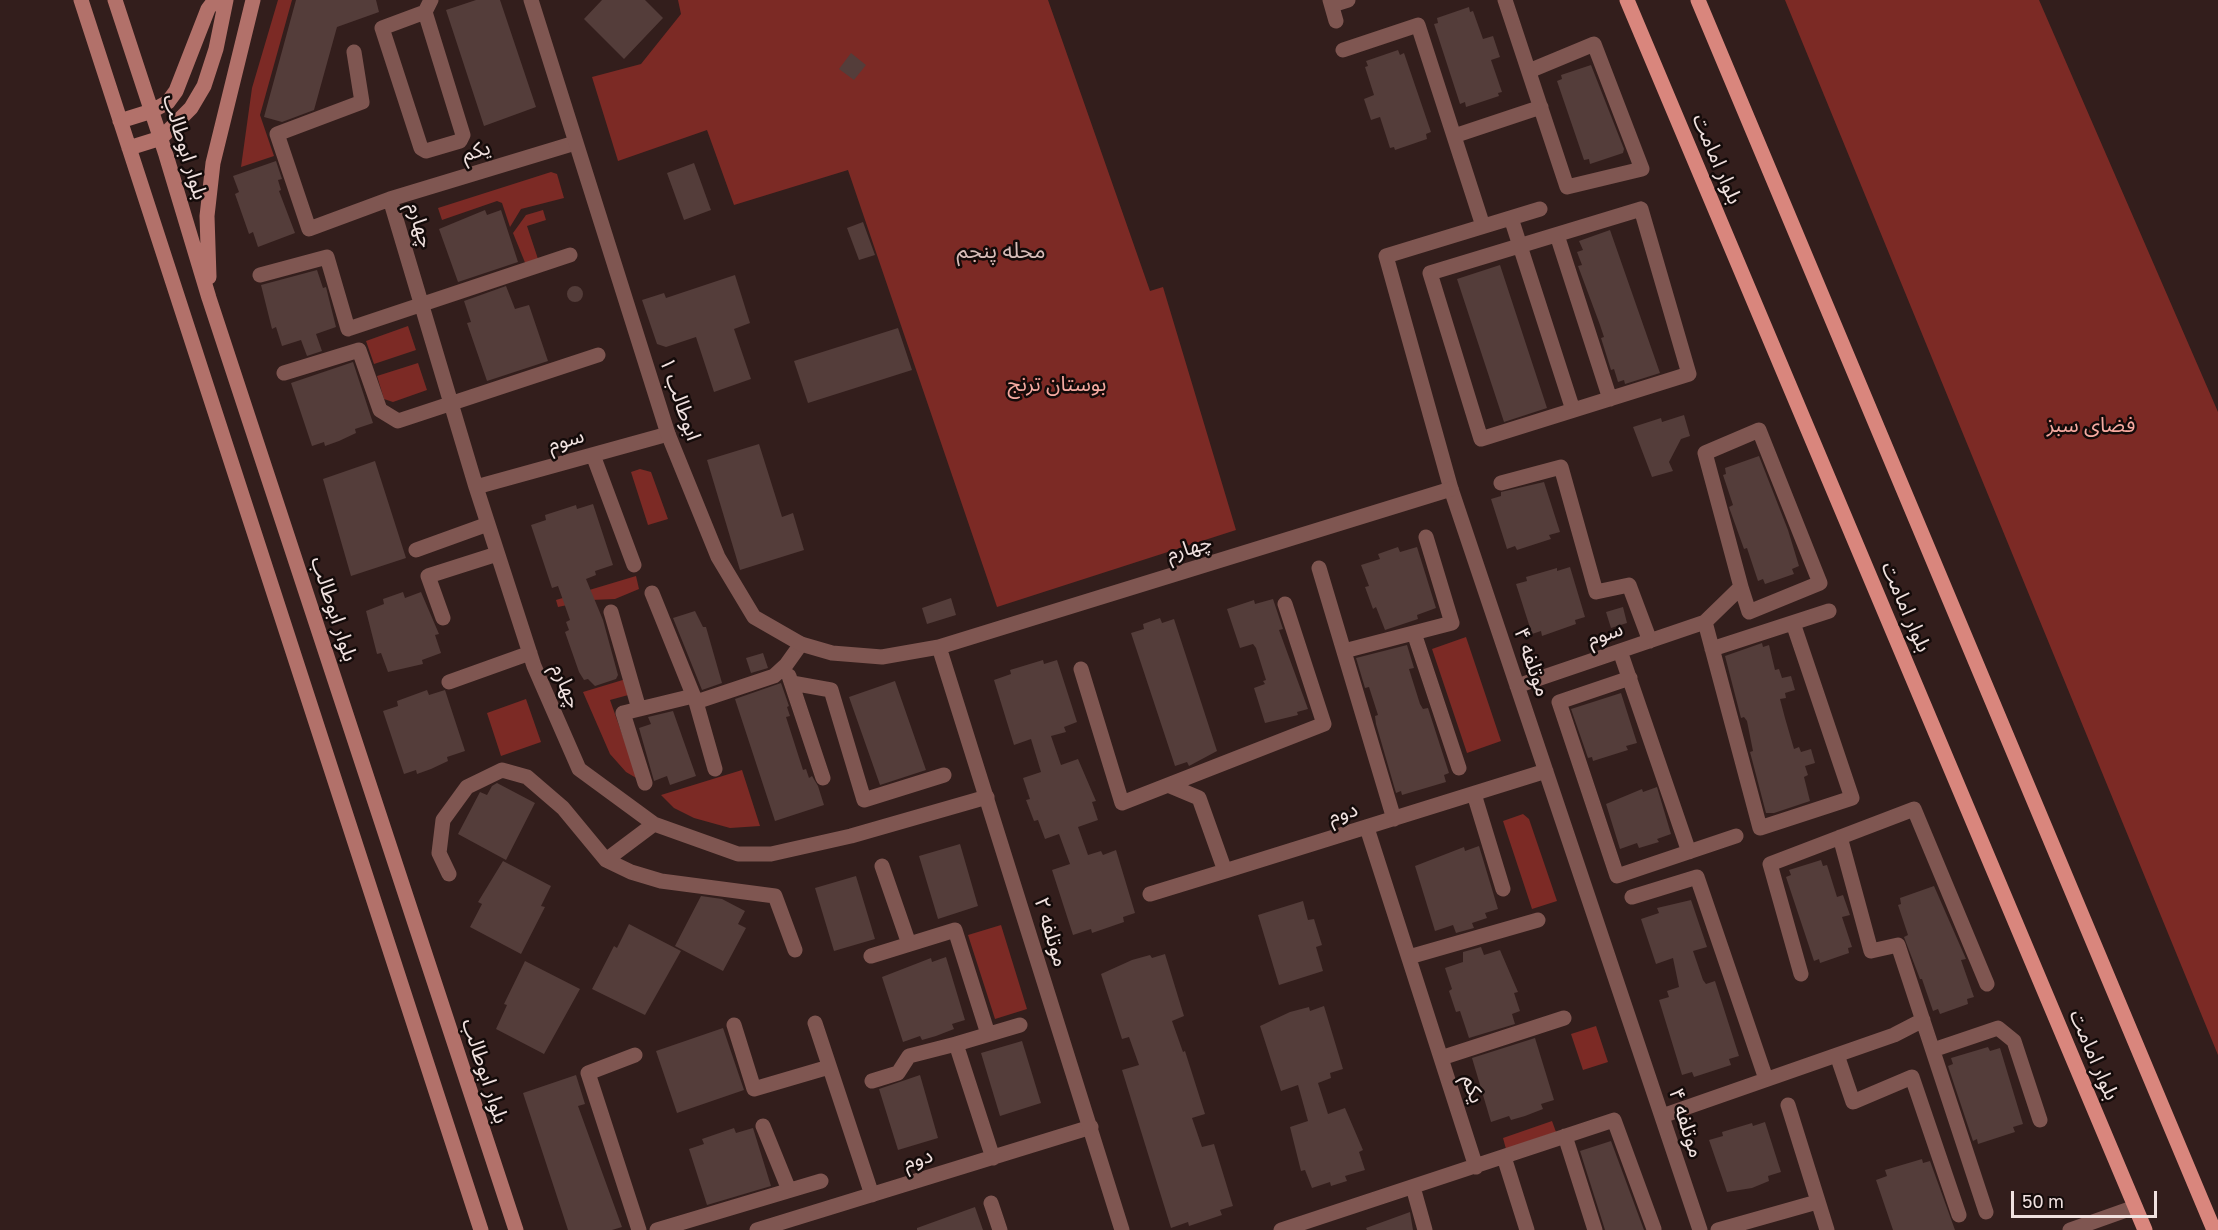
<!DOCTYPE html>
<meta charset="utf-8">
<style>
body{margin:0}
#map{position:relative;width:2218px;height:1230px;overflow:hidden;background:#331e1c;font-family:"Golos Text",sans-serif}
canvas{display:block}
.scale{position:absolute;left:2011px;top:1191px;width:146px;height:27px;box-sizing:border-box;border:3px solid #f0e1df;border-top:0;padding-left:8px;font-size:18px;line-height:21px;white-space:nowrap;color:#f0e1df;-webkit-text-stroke:4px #140b0a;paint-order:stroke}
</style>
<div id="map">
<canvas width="2218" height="1230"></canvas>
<div class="scale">50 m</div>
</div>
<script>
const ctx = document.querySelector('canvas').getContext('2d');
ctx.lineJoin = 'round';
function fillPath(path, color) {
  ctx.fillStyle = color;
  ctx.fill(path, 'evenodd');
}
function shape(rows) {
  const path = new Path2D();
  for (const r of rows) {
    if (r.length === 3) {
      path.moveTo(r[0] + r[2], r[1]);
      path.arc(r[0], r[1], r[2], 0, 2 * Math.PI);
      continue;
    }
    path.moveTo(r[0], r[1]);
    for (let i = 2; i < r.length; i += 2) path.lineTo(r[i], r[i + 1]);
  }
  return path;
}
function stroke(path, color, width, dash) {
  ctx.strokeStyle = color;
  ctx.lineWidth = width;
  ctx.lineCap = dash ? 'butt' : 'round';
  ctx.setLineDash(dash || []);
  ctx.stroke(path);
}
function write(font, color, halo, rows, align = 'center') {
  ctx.font = font + ' "Golos Text","Noto Sans Arabic",sans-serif';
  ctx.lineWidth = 5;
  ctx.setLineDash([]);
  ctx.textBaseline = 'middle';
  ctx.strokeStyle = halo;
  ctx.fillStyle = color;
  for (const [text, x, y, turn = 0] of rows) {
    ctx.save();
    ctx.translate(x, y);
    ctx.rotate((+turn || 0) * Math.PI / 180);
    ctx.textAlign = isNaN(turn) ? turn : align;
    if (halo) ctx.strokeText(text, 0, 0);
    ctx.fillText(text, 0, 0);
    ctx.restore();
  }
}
const green = shape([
 [278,0,292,0,260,115,274,156,241,167,252,88],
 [678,0,1048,0,1150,291,1163,287,1236,530,997,607,848,170,734,205,707,130,618,161,592,77,641,64,681,14],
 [1785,0,2039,0,2218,412,2218,1055],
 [551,172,557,174,564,198,521,209,510,227,502,203,497,201,442,220,438,208],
 [543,210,546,220,527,226,539,262,526,265,513,233,526,215],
 [408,326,416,350,374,364,366,341],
 [418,363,427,390,393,402,384,399,377,376],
 [640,469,651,472,668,519,648,525,631,472],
 [636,576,639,589,615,599,591,600,558,607,556,600],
 [1466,637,1501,741,1467,753,1432,649],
 [626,679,632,694,610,700,638,779,626,772,610,754,583,692],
 [526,699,541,742,501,756,487,713],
 [742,770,760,826,730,828,694,818,674,808,661,795],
 [1523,814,1529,819,1557,901,1532,909,1503,821],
 [1001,925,1027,1009,995,1019,968,935],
 [1596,1026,1608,1062,1583,1070,1571,1034],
 [1552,1121,1556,1132,1506,1149,1503,1138]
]);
const building = shape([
 [296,0,376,0,379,12,337,27,314,110,282,122,264,117],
 [476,0,500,0,536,107,484,126,446,10],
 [602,0,645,0,663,18,624,59,584,19],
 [1469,7,1470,12,1473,11,1483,39,1493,36,1500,57,1491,60,1502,92,1498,93,1499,96,1466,107,1465,102,1460,104,1434,24,1438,23,1437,18],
 [1398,50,1400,55,1404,53,1431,132,1426,134,1427,139,1395,150,1394,147,1390,148,1380,117,1371,120,1364,99,1374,95,1365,67,1368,66,1366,61],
 [851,53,866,65,854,80,839,69],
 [1591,65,1624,149,1623,153,1590,164,1589,159,1584,160,1557,81,1562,79,1561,75],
 [276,161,282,179,278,180,281,190,279,191,295,233,258,247,253,232,249,234,235,194,239,192,233,176],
 [694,163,711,210,684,220,667,173],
 [485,210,487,215,501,210,518,262,458,282,439,229],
 [863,222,875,255,859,260,847,228],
 [1610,230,1660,373,1625,384,1624,380,1618,382,1614,369,1611,370,1601,338,1604,337,1600,325,1578,266,1582,265,1577,252,1583,250,1579,241],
 [1500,265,1547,408,1504,422,1457,279],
 [317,270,323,288,326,287,336,327,316,334,322,351,307,356,301,340,282,346,276,327,272,329,261,285],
 [735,275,750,323,734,329,751,379,714,392,696,337,666,347,657,344,642,300,664,293,666,298],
 [575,294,8],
 [506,286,515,309,529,305,548,361,487,381,467,323,471,322,464,301],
 [898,328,912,370,808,403,794,361],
 [353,362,373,423,355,429,356,433,339,441,325,446,324,442,312,446,291,383],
 [1684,415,1690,436,1681,439,1669,462,1673,471,1652,477,1633,427,1661,418,1662,422],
 [759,444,782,517,793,513,804,550,740,570,707,460],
 [1759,456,1788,530,1799,566,1792,569,1794,574,1765,584,1763,579,1758,581,1747,548,1744,549,1730,510,1729,507,1733,505,1723,475,1726,474,1725,468],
 [375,461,406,558,351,576,323,479],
 [1544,482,1560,532,1549,535,1551,539,1517,550,1515,546,1507,549,1491,499,1501,496,1501,492],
 [593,504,613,565,595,571,596,575,586,579,603,620,618,675,616,679,595,686,588,679,584,680,579,672,565,632,569,630,566,622,570,620,558,586,552,588,531,525,546,520,545,515,576,505,577,509],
 [1398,547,1400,552,1417,547,1436,608,1417,615,1418,619,1385,630,1376,607,1373,609,1365,587,1369,586,1361,565,1380,559,1378,554],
 [1570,567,1585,617,1575,620,1576,624,1542,636,1541,631,1532,634,1516,584,1527,581,1526,577,1557,568,1557,571],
 [403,592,405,598,421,592,439,634,435,635,441,653,422,660,423,664,388,672,381,653,377,654,366,611,384,604,383,599],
 [951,598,956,615,927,624,922,608],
 [1273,599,1283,629,1279,630,1308,709,1297,712,1298,715,1265,723,1254,688,1265,684,1263,681,1266,680,1256,648,1253,644,1240,648,1227,609,1254,600,1255,604],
 [1623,607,1627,623,1611,628,1606,612],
 [695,611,703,627,706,627,722,683,702,690,673,618],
 [1160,618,1162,623,1174,619,1217,751,1189,766,1187,762,1175,766,1131,633,1144,629,1143,624],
 [1762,643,1763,647,1769,645,1775,670,1779,669,1782,678,1791,676,1795,690,1785,693,1786,698,1780,699,1785,718,1794,749,1799,747,1801,752,1811,749,1815,763,1805,766,1808,775,1804,777,1810,801,1774,813,1766,813,1750,752,1753,751,1747,721,1744,717,1741,718,1725,656],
 [1407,645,1414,668,1409,669,1420,704,1423,709,1428,708,1449,773,1444,775,1446,782,1402,795,1401,791,1396,793,1376,724,1375,716,1378,715,1369,687,1365,688,1356,658],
 [763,653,768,668,751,673,746,658],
 [1043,660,1044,664,1057,660,1077,722,1064,727,1066,732,1051,736,1061,765,1078,759,1096,801,1092,802,1098,820,1078,827,1088,855,1101,851,1103,855,1116,850,1135,913,1123,917,1124,922,1092,933,1091,929,1073,935,1052,870,1070,864,1059,834,1045,839,1038,820,1034,821,1026,800,1030,799,1023,778,1041,772,1031,739,1014,745,994,680,1011,674,1010,670],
 [895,681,926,770,880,785,849,697],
 [781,683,789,706,787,707,790,716,786,717,803,770,806,769,809,778,812,776,818,786,824,805,775,821,735,699],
 [427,690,429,695,445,690,465,751,447,757,448,761,431,769,417,774,416,770,404,774,383,711,398,706,397,701],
 [1621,693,1637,743,1626,746,1628,750,1593,761,1592,757,1588,758,1571,709],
 [673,711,696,776,670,785,667,776,654,781,639,728,651,724,648,717],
 [497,783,535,803,506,860,458,834,480,792,487,795,492,786],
 [1657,787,1671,834,1657,839,1659,842,1639,848,1637,843,1620,849,1606,804,1642,789,1643,792],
 [960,844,978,906,938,919,919,856],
 [1479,846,1498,909,1485,913,1487,918,1472,923,1474,928,1456,933,1453,925,1435,931,1415,866,1464,847,1465,851],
 [1821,860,1823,866,1827,865,1837,897,1843,895,1850,915,1842,917,1852,947,1848,948,1849,953,1820,963,1819,959,1814,961,1786,877,1791,875,1789,870],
 [503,861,551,886,541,906,545,907,521,954,470,927,482,904,478,902],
 [856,876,875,939,834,951,815,888],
 [1934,886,1966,959,1961,960,1974,997,1967,999,1968,1004,1940,1014,1938,1009,1933,1011,1922,979,1920,979,1904,937,1908,935,1898,905,1901,904,1900,898],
 [701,896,722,899,745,911,738,924,746,928,723,971,675,946],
 [1691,900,1707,947,1693,951,1703,980,1706,984,1715,981,1739,1056,1729,1059,1731,1065,1694,1077,1692,1072,1682,1075,1659,1000,1669,997,1667,991,1679,987,1673,958,1656,964,1641,919,1659,913,1657,908],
 [1303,901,1308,920,1314,919,1322,945,1316,947,1323,971,1279,985,1258,915],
 [629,924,681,951,645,1015,592,989,614,946,617,948],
 [1481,947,1484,955,1500,950,1518,992,1514,993,1520,1011,1512,1014,1515,1024,1469,1038,1460,1011,1456,1012,1449,991,1452,989,1445,968,1463,962,1463,952],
 [1165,954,1184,1016,1172,1021,1183,1052,1185,1051,1205,1114,1192,1118,1202,1147,1214,1144,1233,1206,1220,1210,1222,1215,1189,1226,1188,1222,1171,1228,1122,1070,1139,1065,1129,1037,1122,1039,1101,974,1132,960,1150,955,1152,958],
 [946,957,965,1020,952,1024,954,1029,936,1036,922,1040,920,1036,903,1042,882,977,931,958,932,962],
 [525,961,580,989,544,1054,496,1029,507,1005,504,1004],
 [1324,1006,1343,1069,1330,1073,1331,1078,1318,1083,1328,1114,1345,1108,1363,1150,1359,1152,1365,1170,1345,1176,1347,1181,1331,1186,1330,1182,1312,1188,1305,1170,1301,1171,1290,1127,1308,1121,1298,1085,1281,1091,1260,1026,1290,1012,1309,1007,1310,1011],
 [723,1028,744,1090,677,1113,656,1051],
 [1535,1038,1554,1100,1541,1104,1543,1109,1525,1116,1511,1120,1509,1116,1491,1122,1472,1058],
 [1022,1041,1041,1103,1000,1116,981,1053],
 [1988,1047,1990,1051,2000,1048,2023,1124,2013,1127,2015,1132,1978,1144,1977,1139,1973,1141,1948,1066,1953,1064,1951,1058],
 [576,1075,585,1104,578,1106,622,1227,612,1230,568,1230,523,1093],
 [920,1075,938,1138,898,1150,879,1089],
 [1765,1122,1781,1172,1768,1176,1769,1181,1752,1188,1727,1192,1709,1140,1723,1136,1722,1132,1752,1123,1753,1126],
 [734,1128,736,1133,753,1128,771,1186,707,1205,689,1149,704,1144,702,1139],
 [1611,1141,1644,1230,1605,1230,1580,1151],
 [1922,1159,1923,1163,1930,1161,1955,1230,1893,1230,1876,1180,1887,1176,1885,1170],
 [975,1207,983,1230,917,1230,917,1228],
 [1410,1212,1413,1230,1367,1230,1366,1228]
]);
const minor = shape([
 [1330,0,1336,21],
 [1505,0,1567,187,1642,169,1594,44,1529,71],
 [1332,5,1348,0],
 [425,12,463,135,460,141,426,151,421,148,382,28,425,12,431,0],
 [1343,50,1418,25,1483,226],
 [354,52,362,102,277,134,309,229,390,199,575,143],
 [1454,136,1541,107],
 [390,199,476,487,534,666,579,769,654,824,738,854,771,854,851,836,987,797],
 [1540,209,1386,256,1451,489,1700,1230],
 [1641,209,1689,374,1481,439,1430,273,1641,209],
 [1511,218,1573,410],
 [1557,235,1610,399],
 [260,275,327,257,348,329,570,255],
 [284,373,359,350,380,410,398,421,598,355],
 [593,455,634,565],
 [1501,483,1561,467,1596,592,1629,585,1650,641],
 [476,487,668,434],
 [416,550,488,524],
 [1319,568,1394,819],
 [652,593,696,702],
 [611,612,639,709],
 [443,618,428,576,497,554],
 [1705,622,1760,828,1852,798,1793,623],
 [1414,633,1459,768],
 [1712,649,1829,611],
 [1344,651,1452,623,1426,537],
 [1620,651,1689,852],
 [1081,669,1122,803,1324,724,1285,604],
 [789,676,823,778],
 [1630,678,1559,702,1617,876,1736,836],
 [449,682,530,653],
 [792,683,831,690,864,800,944,775],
 [1517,686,1705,622,1741,587,1705,453,1759,430,1820,583,1749,612,1741,587],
 [715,769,696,702,774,676,786,665,801,644],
 [645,783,623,713,693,696],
 [1168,785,1199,798,1225,871,1546,771],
 [1474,794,1503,889],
 [1367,828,1476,1167],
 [1840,837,1871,951,1898,945,1986,1212],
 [606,860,654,824],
 [882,866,909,944],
 [449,874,439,853,443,820,467,787,502,770,527,777,563,808,606,860,631,872,661,881,775,896,795,950],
 [1150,894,1225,871],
 [1632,897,1697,877,1766,1079],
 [871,956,955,930,988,1034],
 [1409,957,1538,920],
 [1801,974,1770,864,1914,809,1987,984],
 [815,1023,872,1195],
 [734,1025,754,1089,829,1067],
 [956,1044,1020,1025],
 [1933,1050,1998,1028,2014,1041,2040,1120],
 [635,1055,588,1073,639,1230],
 [1837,1055,1853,1102,1912,1077,1959,1215],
 [1441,1058,1564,1018],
 [872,1081,898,1073,909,1056,956,1044,993,1158],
 [1788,1105,1827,1230],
 [1662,1116,1894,1035,1923,1020],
 [763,1126,789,1190],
 [1565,1136,1595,1230],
 [1504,1157,1527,1230],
 [1413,1187,1425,1230],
 [991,1203,1000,1230],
 [657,1230,821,1181],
 [757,1230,1091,1127],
 [1281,1230,1614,1120,1654,1229],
 [1718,1230,1817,1202]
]);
const tertiary = shape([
 [531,0,668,434,718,557,754,617,801,644,832,653,882,657,939,647,1451,489],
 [939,647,1122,1230],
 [2070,1230,2135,1207]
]);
const secondary = shape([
 [81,0,481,1230],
 [115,0,166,155,209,298,516,1230],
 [120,121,152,111,168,102,176,91,208,9,215,0],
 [129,148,161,138,191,108,204,86,216,49,226,0],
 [209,277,207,216,213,163,253,0]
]);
const primary = shape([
 [1627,0,2145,1230],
 [1698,0,2214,1230]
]);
const streetNames = [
 ["بلوار ابوطالب",185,147,73],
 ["یکم",476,151,-17],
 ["بلوار امامت",1717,159,67],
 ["چهارم",420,225,73],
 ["ابوطالب ۱",680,399,71],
 ["سوم",566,440,-16],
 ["چهارم",1189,548,-17],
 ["بلوار امامت",1906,607,67],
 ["بلوار ابوطالب",334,609,72],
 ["سوم",1605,634,-19],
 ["موتلفه ۴",1532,662,71],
 ["چهارم",566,686,67],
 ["دوم",1343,813,-17],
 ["موتلفه ۲",1051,932,73],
 ["بلوار امامت",2094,1055,67],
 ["بلوار ابوطالب",485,1071,72],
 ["یکم",1473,1089,72],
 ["موتلفه ۴",1686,1123,72],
 ["دوم",918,1159,-17]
];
const parkNames = [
 ["بوستان ترنج",1057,384],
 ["فضای سبز",2091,425]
];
const neighbourhoodNames = [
 ["محله پنجم",1001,251]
];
fillPath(green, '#7c2a25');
fillPath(building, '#543d3a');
stroke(minor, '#7f5651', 15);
stroke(tertiary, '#7f5651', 15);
stroke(secondary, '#b2716a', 15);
stroke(primary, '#d9867d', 15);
write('21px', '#f0e1df', '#140b0a', streetNames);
write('21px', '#f6aaa1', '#140b0a', parkNames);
write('22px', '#d7bcb8', '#140b0a', neighbourhoodNames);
</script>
